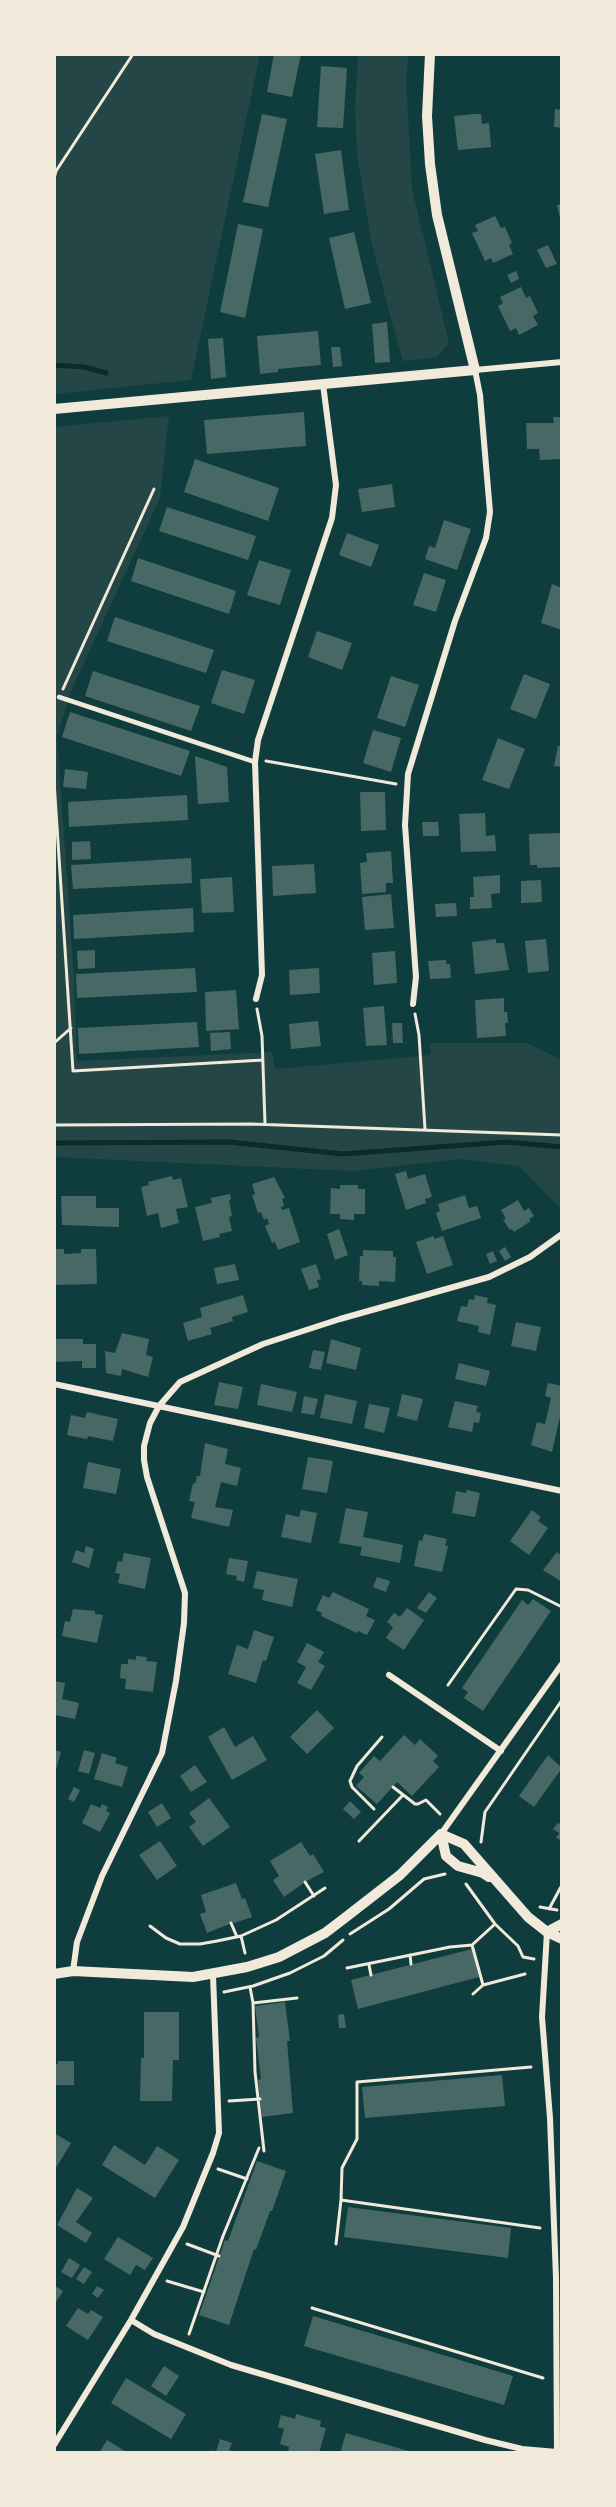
<!DOCTYPE html>
<style>
body{margin:0}
#map{position:relative;width:616px;height:2507px;overflow:hidden;background:#0f3d3e;font-family:"Space Grotesk",sans-serif}
canvas{display:block}
.frame{position:absolute;inset:0;border:56px solid #f1e9da;pointer-events:none}
</style>
<div id="map">
<canvas width="616" height="2507"></canvas>
<div class="frame"></div>
</div>
<script>
const ctx = document.querySelector('canvas').getContext('2d');
ctx.lineJoin = 'round';
function fillPath(path, color) {
  ctx.fillStyle = color;
  ctx.fill(path, 'evenodd');
}
function shape(rows) {
  const path = new Path2D();
  for (const r of rows) {
    path.moveTo(r[0], r[1]);
    for (let i = 2; i < r.length; i += 2) path.lineTo(r[i], r[i + 1]);
  }
  return path;
}
function stroke(path, color, width, dash) {
  ctx.strokeStyle = color;
  ctx.lineWidth = width;
  ctx.lineCap = dash ? 'butt' : 'round';
  ctx.setLineDash(dash || []);
  ctx.stroke(path);
}
const green = shape([
 [54,54,260,54,191,380,54,394],
 [358,54,409,54,406,80,412,189,449,343,437,357,403,361,392,323,371,240,357,154,355,109],
 [169,416,160,498,72,689,57,736,74,976,77,1061,272,1052,275,1069,431,1055,430,1043,527,1043,562,1060,562,1210,519,1166,461,1159,352,1171,54,1157,54,427]
]);
const stream = shape([
 [54,365,84,367,106,373],
 [54,1143,229,1142,343,1154,506,1142,562,1147]
]);
const building = shape([
 [274,54,301,54,292,97,267,92],
 [321,66,347,68,343,128,317,127],
 [555,109,562,110,562,128,554,127],
 [262,114,287,119,268,207,243,202],
 [475,114,481,114,482,124,489,123,491,147,458,150,454,116],
 [341,150,349,210,324,214,315,154],
 [562,204,562,223,561,223,557,205],
 [495,216,501,228,505,227,512,243,509,245,513,254,493,263,491,258,485,261,472,233,478,231,475,225],
 [238,224,263,229,245,318,220,312],
 [354,232,371,303,345,309,329,238],
 [548,245,557,264,546,268,537,250],
 [516,271,519,279,511,283,507,275],
 [521,287,526,298,530,296,538,313,533,316,538,325,519,335,516,328,510,331,498,306,503,303,500,297],
 [387,322,390,362,375,363,372,324],
 [318,331,321,365,278,369,278,372,260,374,257,336],
 [223,338,226,377,211,379,208,339],
 [331,347,340,347,342,366,333,367],
 [304,412,306,446,207,454,204,420],
 [553,417,562,417,562,459,540,460,539,449,527,449,526,423,554,423],
 [195,459,279,488,268,521,184,492],
 [392,484,395,507,362,512,358,489],
 [167,507,256,536,248,560,159,531],
 [444,520,471,529,457,570,425,559,429,546,435,548],
 [347,533,379,545,371,567,339,555],
 [138,558,236,591,229,614,131,581],
 [259,560,291,570,280,605,247,595],
 [424,573,446,580,436,612,413,605],
 [552,584,562,588,562,630,541,623],
 [115,617,214,650,206,673,107,641],
 [317,631,352,643,342,670,308,657],
 [222,670,255,680,244,714,211,703],
 [93,671,200,706,191,731,85,696],
 [524,674,550,684,536,719,510,709],
 [391,676,419,685,405,727,377,718],
 [70,712,190,751,181,776,62,737],
 [373,730,401,738,391,772,363,763],
 [498,738,525,749,509,789,482,780],
 [558,746,562,746,562,767,554,766],
 [195,756,227,767,229,802,198,804],
 [65,769,88,772,86,789,63,787],
 [360,792,385,792,386,830,361,831],
 [187,795,188,820,69,827,68,802],
 [485,813,486,836,495,835,496,851,461,852,459,814],
 [422,822,438,822,439,836,423,836],
 [562,833,562,867,537,868,537,865,530,865,529,834],
 [90,841,91,859,72,860,72,842],
 [391,851,393,883,386,883,386,892,362,894,360,863,367,862,366,853],
 [191,858,192,883,73,889,71,865],
 [314,864,316,893,273,896,272,866],
 [500,875,500,893,491,894,492,908,470,909,470,897,474,897,473,877],
 [232,877,234,912,202,913,200,879],
 [541,880,542,902,521,903,521,881],
 [391,894,394,928,365,930,362,897],
 [456,903,457,916,436,917,435,904],
 [193,908,194,932,74,939,73,915],
 [496,939,496,943,504,943,509,970,475,974,472,942],
 [546,939,549,971,528,973,525,941],
 [95,950,95,968,78,969,77,951],
 [395,951,397,983,374,985,372,953],
 [446,960,446,964,450,964,451,978,430,979,428,961],
 [195,968,197,992,77,998,76,974],
 [319,968,320,993,290,995,289,970],
 [236,990,239,1029,206,1031,205,992],
 [504,998,504,1012,507,1012,508,1023,505,1023,506,1036,477,1038,475,1000],
 [384,1006,387,1045,366,1046,363,1008],
 [318,1021,321,1046,291,1049,289,1024],
 [197,1022,199,1047,79,1054,78,1028],
 [392,1023,402,1023,403,1043,393,1043],
 [230,1032,231,1049,211,1051,210,1033],
 [406,1171,408,1179,425,1174,432,1197,425,1199,426,1203,406,1210,395,1174],
 [172,1176,173,1180,181,1178,188,1207,176,1209,179,1223,161,1228,158,1213,147,1216,141,1187,149,1185,148,1182],
 [274,1177,285,1198,282,1199,284,1206,281,1207,282,1210,289,1208,300,1242,278,1250,275,1242,272,1243,265,1226,269,1224,267,1218,264,1220,261,1212,258,1213,252,1195,255,1194,252,1184],
 [340,1185,358,1185,358,1189,365,1189,365,1214,354,1214,354,1220,340,1219,340,1214,330,1214,331,1188,340,1189],
 [230,1194,231,1199,229,1200,232,1216,229,1217,232,1231,219,1234,220,1237,203,1241,195,1207,212,1203,211,1198],
 [465,1195,469,1208,477,1206,481,1218,442,1231,436,1213,440,1211,438,1204],
 [61,1196,96,1196,96,1208,119,1208,119,1227,62,1225],
 [518,1200,524,1211,529,1208,534,1216,529,1219,531,1221,514,1232,512,1229,510,1230,503,1220,506,1219,501,1210],
 [339,1229,348,1255,335,1260,327,1234],
 [434,1236,434,1239,443,1236,453,1265,427,1274,416,1242],
 [505,1247,511,1257,505,1261,499,1251],
 [54,1249,64,1249,64,1254,81,1253,81,1249,96,1249,97,1284,54,1285],
 [363,1250,393,1251,393,1257,396,1257,395,1282,379,1281,379,1286,362,1285,362,1281,359,1281,360,1256,363,1256],
 [493,1251,497,1261,490,1264,486,1254],
 [235,1264,239,1280,217,1284,214,1268],
 [316,1264,321,1279,317,1280,319,1287,309,1290,301,1269],
 [243,1295,248,1312,232,1317,233,1321,210,1328,212,1334,188,1341,183,1323,202,1317,200,1308],
 [475,1295,488,1298,487,1303,496,1305,490,1335,478,1332,479,1326,457,1321,461,1306,467,1307,469,1299,474,1300],
 [516,1322,541,1327,536,1351,511,1346],
 [122,1333,149,1339,146,1355,153,1357,148,1377,122,1369,121,1376,106,1373,105,1351,115,1353],
 [54,1339,83,1339,83,1344,96,1344,96,1368,82,1368,82,1361,54,1362],
 [331,1339,361,1348,356,1370,326,1363],
 [313,1350,325,1352,321,1370,309,1368],
 [459,1363,490,1371,486,1386,455,1379],
 [219,1382,243,1387,238,1409,214,1405],
 [548,1383,562,1386,562,1408,552,1452,531,1445,537,1422,545,1424,551,1398,545,1396],
 [261,1384,297,1392,292,1412,257,1405],
 [325,1394,357,1401,352,1424,320,1418],
 [402,1394,423,1399,417,1421,397,1416],
 [304,1396,318,1399,314,1415,301,1413],
 [455,1401,478,1406,476,1412,481,1413,479,1423,474,1422,472,1432,448,1427],
 [369,1404,390,1408,384,1433,364,1428],
 [87,1412,118,1419,113,1441,88,1436,87,1439,67,1435,71,1415,85,1418],
 [205,1443,228,1449,225,1464,241,1468,237,1486,221,1482,215,1507,233,1510,229,1527,191,1518,195,1502,189,1501,193,1483,195,1484,197,1476,200,1476],
 [308,1457,333,1461,327,1493,302,1489],
 [88,1462,121,1469,116,1494,83,1488],
 [467,1490,480,1493,475,1517,452,1513,456,1491,466,1493],
 [346,1508,368,1512,363,1537,403,1545,400,1563,360,1555,362,1547,339,1543],
 [301,1510,317,1513,311,1543,281,1537,286,1514,299,1517],
 [532,1510,541,1517,538,1521,548,1528,529,1555,510,1541],
 [424,1534,447,1539,445,1546,448,1546,442,1572,414,1566,419,1540,422,1541],
 [86,1546,94,1549,89,1568,72,1562,76,1550,84,1553],
 [557,1552,562,1556,562,1582,543,1570],
 [124,1553,151,1558,145,1589,118,1583,120,1574,115,1573,118,1561,122,1562],
 [229,1558,248,1561,244,1582,236,1580,237,1576,226,1574],
 [257,1571,298,1579,292,1607,262,1600,264,1590,253,1588],
 [377,1577,390,1581,386,1592,373,1587],
 [333,1592,369,1609,366,1616,375,1620,367,1635,358,1631,357,1633,321,1616,322,1613,316,1610,323,1595,329,1598],
 [429,1592,437,1598,426,1613,417,1608],
 [533,1599,551,1611,483,1711,464,1698,468,1692,462,1688,522,1600,528,1605],
 [407,1608,424,1620,404,1650,386,1638,393,1627,387,1622,394,1613,400,1617],
 [73,1609,95,1611,95,1614,103,1615,97,1643,62,1636,65,1621,70,1622],
 [254,1630,274,1637,266,1661,263,1660,256,1683,228,1674,237,1645,248,1649],
 [307,1643,324,1652,318,1662,325,1666,311,1690,297,1683,306,1667,297,1662],
 [136,1656,147,1657,146,1661,157,1662,153,1692,125,1689,126,1679,120,1678,121,1664,128,1664,128,1659,136,1660],
 [54,1681,65,1683,62,1699,79,1703,75,1719,54,1715],
 [317,1710,334,1728,307,1754,290,1737],
 [224,1727,235,1747,253,1736,267,1760,232,1780,208,1737],
 [404,1735,415,1745,420,1739,438,1756,433,1761,439,1767,412,1796,397,1782,377,1804,356,1786,364,1777,359,1773,374,1756,380,1761],
 [54,1750,61,1752,55,1773,54,1773],
 [84,1750,95,1753,89,1774,78,1771],
 [102,1753,117,1758,115,1763,128,1767,122,1787,94,1779],
 [548,1755,562,1768,534,1807,519,1796],
 [195,1765,207,1782,191,1792,180,1776],
 [74,1787,80,1790,74,1802,68,1799],
 [209,1798,230,1827,203,1846,189,1827,196,1822,189,1813],
 [350,1801,361,1812,354,1819,343,1809],
 [162,1803,171,1818,157,1827,148,1812],
 [91,1804,100,1808,102,1804,108,1807,106,1811,110,1813,100,1832,82,1823],
 [558,1823,562,1825,562,1841,556,1838,559,1833,553,1829],
 [160,1841,177,1866,157,1880,139,1855],
 [301,1842,310,1856,313,1854,324,1872,305,1882,284,1897,273,1880,279,1876,270,1861],
 [236,1883,242,1899,245,1898,252,1917,234,1923,234,1922,207,1933,200,1914,206,1912,201,1895],
 [472,1949,479,1977,358,2009,351,1980],
 [285,2002,290,2041,287,2041,293,2113,262,2117,258,2080,261,2079,256,2038,259,2037,255,2006],
 [144,2012,179,2012,179,2060,173,2060,172,2101,140,2101,141,2058,144,2058],
 [344,2014,346,2028,339,2028,338,2015],
 [58,2061,74,2061,74,2085,54,2085,54,2064,58,2064],
 [502,2075,505,2106,365,2118,362,2087],
 [54,2133,71,2143,54,2171],
 [114,2145,145,2165,157,2146,179,2160,155,2198,102,2165],
 [257,2161,286,2171,272,2211,270,2211,256,2250,254,2249,229,2325,199,2315,225,2240,228,2241],
 [77,2188,93,2198,76,2222,92,2233,86,2243,57,2225],
 [348,2207,511,2228,508,2258,344,2237],
 [118,2237,153,2258,145,2270,136,2265,130,2275,104,2259],
 [69,2258,80,2265,72,2278,61,2272],
 [84,2267,92,2272,84,2284,76,2279],
 [54,2285,63,2291,54,2305],
 [97,2286,104,2290,98,2298,92,2294],
 [78,2308,88,2314,91,2310,103,2317,88,2340,66,2326],
 [313,2316,513,2376,504,2405,304,2346],
 [164,2366,179,2376,166,2396,151,2386],
 [126,2378,186,2414,171,2439,111,2403],
 [296,2414,321,2421,320,2427,326,2428,319,2453,288,2453,289,2447,280,2444,284,2429,278,2427,281,2415,295,2419],
 [346,2433,412,2452,412,2453,340,2453],
 [220,2439,232,2443,229,2450,238,2453,210,2453,211,2450,216,2452],
 [107,2440,125,2451,124,2453,99,2453]
]);
const path = shape([
 [54,178,56,171,133,54],
 [63,689,154,489],
 [266,761,396,784],
 [54,781,73,1071,263,1060],
 [257,1009,262,1036,265,1124],
 [415,1014,419,1035,425,1129],
 [54,1043,71,1028],
 [54,1125,251,1124,562,1135],
 [448,1685,516,1589,528,1590,562,1607],
 [562,1777,562,1778],
 [393,1787,415,1804,418,1804,426,1800,440,1814],
 [374,1809,352,1787,350,1781,357,1766,382,1737],
 [359,1841,403,1795],
 [481,1842,485,1812,562,1700],
 [305,1882,314,1896],
 [466,1884,495,1924,518,1946,523,1957,534,1959],
 [540,1907,557,1910],
 [549,1909,562,1885],
 [231,1923,237,1937],
 [495,1924,472,1945,483,1985,525,1974],
 [150,1926,166,1938,180,1944,200,1944,217,1941,241,1936,276,1920,325,1888],
 [350,1934,389,1909,424,1879,445,1874],
 [241,1936,245,1953],
 [410,1955,411,1964],
 [369,1965,371,1975],
 [347,1968,450,1947,472,1945],
 [250,1987,253,2003,255,2072,264,2151],
 [224,1992,253,1986,290,1973,324,1956,343,1940],
 [473,1994,483,1985],
 [253,2003,297,1998],
 [229,2101,260,2099],
 [218,2169,247,2179],
 [341,2200,342,2168,357,2139,357,2082,531,2067],
 [187,2244,219,2256],
 [336,2244,341,2200,540,2228],
 [167,2281,204,2292],
 [312,2308,543,2378],
 [189,2334,223,2236,259,2148]
]);
const service = shape([
 [59,697,255,762]
]);
const minor = shape([
 [256,999,262,975,255,762,258,740,332,518,336,485,323,384],
 [413,1004,416,977,405,825,408,774,455,621,486,538,490,512,480,395,475,370,562,362],
 [54,1384,562,1491],
 [389,1675,501,1751],
 [441,1834,562,1664],
 [547,1932,542,2017,550,2118,556,2278,557,2453],
 [73,1971,77,1942,102,1876,162,1753,176,1681,184,1623,185,1593,147,1477,144,1460,144,1446,150,1423,159,1406,180,1382,263,1344,340,1319,489,1277,530,1257,562,1234],
 [131,2320,154,2334,231,2365,485,2440,522,2449,557,2452],
 [54,2445,131,2320,183,2227,213,2153,219,2133,213,1975]
]);
const tertiary = shape([
 [54,409,475,370,437,215,430,164,427,116,430,54],
 [441,1834,464,1844,528,1917,547,1932,562,1939],
 [441,1834,446,1856,458,1866,483,1873,489,1877],
 [547,1932,562,1924],
 [54,1974,73,1971,193,1977,247,1967,279,1957,325,1933,346,1917,400,1875,441,1834]
]);
fillPath(green, '#244646');
stroke(stream, '#0a2a2b', 5);
fillPath(building, '#486865');
stroke(path, '#f1e9da', 3);
stroke(service, '#f1e9da', 4.5);
stroke(minor, '#f1e9da', 6);
stroke(tertiary, '#f1e9da', 10);
</script>
